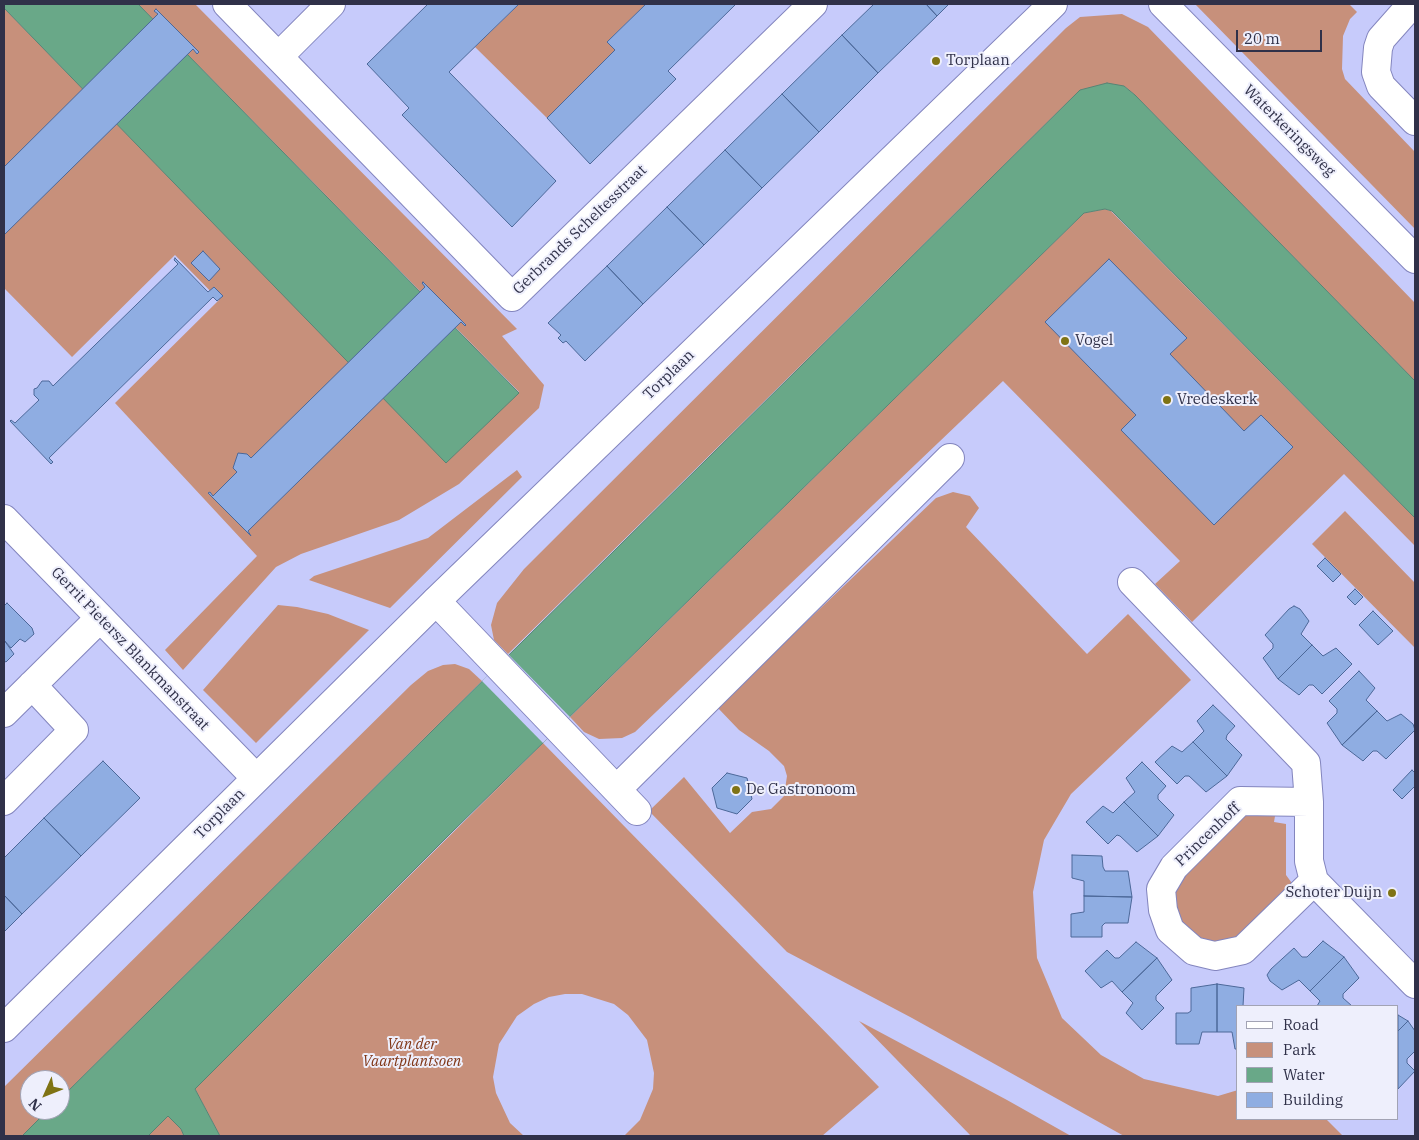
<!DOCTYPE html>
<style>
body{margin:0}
#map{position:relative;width:1419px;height:1140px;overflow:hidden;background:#c7cbfb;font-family:"IBM Plex Serif",serif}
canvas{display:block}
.frame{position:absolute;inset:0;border:5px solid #303149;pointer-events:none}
.legend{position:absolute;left:1236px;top:1005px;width:162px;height:115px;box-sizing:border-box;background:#eeeffc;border:1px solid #a2a3b4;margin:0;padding:6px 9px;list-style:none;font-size:15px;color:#303149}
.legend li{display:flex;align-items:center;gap:10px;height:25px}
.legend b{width:25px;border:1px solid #a2a3b4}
.north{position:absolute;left:20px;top:1070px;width:50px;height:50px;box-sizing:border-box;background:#eeeffc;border:1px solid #a2a3b4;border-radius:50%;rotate:226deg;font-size:14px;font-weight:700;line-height:20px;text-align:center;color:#303149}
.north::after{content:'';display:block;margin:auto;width:18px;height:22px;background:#7f7314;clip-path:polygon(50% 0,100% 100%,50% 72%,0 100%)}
.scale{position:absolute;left:1236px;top:30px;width:86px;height:22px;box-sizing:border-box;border:2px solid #303149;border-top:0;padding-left:6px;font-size:15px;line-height:18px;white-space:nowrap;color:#303149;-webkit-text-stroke:4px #eeeffc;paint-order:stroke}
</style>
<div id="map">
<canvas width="1419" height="1140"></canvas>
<div class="frame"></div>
<ul class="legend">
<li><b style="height:6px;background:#fff"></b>Road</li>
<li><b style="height:14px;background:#c7907b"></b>Park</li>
<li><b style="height:14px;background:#69a888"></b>Water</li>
<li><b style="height:14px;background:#8fade2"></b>Building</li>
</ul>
<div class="north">N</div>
<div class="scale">20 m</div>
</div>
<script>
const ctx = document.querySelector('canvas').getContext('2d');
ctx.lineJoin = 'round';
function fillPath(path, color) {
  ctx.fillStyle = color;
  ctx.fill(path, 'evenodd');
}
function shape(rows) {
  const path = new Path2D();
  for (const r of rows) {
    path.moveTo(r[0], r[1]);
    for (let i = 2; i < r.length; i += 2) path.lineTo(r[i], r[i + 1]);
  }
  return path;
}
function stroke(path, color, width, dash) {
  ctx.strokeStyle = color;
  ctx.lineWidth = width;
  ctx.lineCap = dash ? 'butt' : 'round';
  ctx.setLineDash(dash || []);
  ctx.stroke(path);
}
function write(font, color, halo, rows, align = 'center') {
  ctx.font = font + ' "IBM Plex Serif",serif';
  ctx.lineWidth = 4;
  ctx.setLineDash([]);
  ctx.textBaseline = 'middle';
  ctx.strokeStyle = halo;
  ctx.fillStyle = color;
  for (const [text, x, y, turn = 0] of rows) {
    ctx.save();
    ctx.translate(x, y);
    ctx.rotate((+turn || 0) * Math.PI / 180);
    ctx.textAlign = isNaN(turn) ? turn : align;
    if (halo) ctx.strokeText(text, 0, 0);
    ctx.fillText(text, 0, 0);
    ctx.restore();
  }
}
const green = shape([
 [138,4,195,4,517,329,502,336,544,385,539,408,459,484,399,520,301,554,276,567,183,670,165,650,257,556,115,403,219,300,175,255,72,357,4,288,4,8,446,462,519,392],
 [519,4,646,4,607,42,615,50,547,118,475,47],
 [1195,4,1349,4,1357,12,1350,19,1343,36,1342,69,1345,79,1415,152,1415,229],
 [1122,14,1148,27,1415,303,1415,381,1135,95,1124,86,1080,90,508,654,494,640,491,625,497,603,524,569,1066,28,1080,17],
 [1105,209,1111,211,1415,518,1415,546,1344,474,1192,622,1155,584,1180,561,1003,381,635,732,622,738,599,739,584,732,570,717,1084,213],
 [517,470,522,477,390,608,309,580,314,576,428,538],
 [953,492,970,496,979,508,966,527,1087,654,1128,614,1191,680,1071,794,1044,840,1033,892,1037,958,1062,1018,1101,1055,1144,1079,1218,1096,1238,1090,1238,1119,1326,1119,1343,1136,1124,1136,912,1018,787,952,649,811,684,777,730,833,752,812,771,809,784,796,787,776,784,766,769,751,739,730,717,707,936,498],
 [1345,511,1415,583,1415,648,1312,544],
 [278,605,297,607,328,614,369,630,256,743,203,690],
 [455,664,469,669,482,681,60,1099,60,1080,30,1080,30,1110,48,1110,22,1136,4,1136,4,1087,411,685,428,671,443,665],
 [543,743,879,1087,822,1136,624,1136,640,1120,653,1089,654,1073,647,1040,628,1015,614,1004,582,994,565,994,549,997,534,1004,517,1016,499,1044,493,1077,496,1093,510,1123,524,1136,220,1136,195,1089],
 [1246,809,1276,810,1274,822,1286,824,1286,875,1294,886,1243,936,1209,944,1195,938,1182,927,1173,908,1177,885,1182,873],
 [859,1021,1007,1100,1071,1136,971,1136],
 [168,1116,181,1129,184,1136,148,1136]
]);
const water = shape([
 [4,4,138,4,519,393,446,463,4,8,4,4],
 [1107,83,1124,86,1135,95,1415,381,1415,518,1112,211,1105,209,1084,213,453,831,195,1089,220,1136,184,1136,181,1129,168,1116,148,1136,22,1136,48,1110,60,1110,60,1099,1080,90,1107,83]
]);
const pier = shape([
 [508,654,570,717,543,743,482,681]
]);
const building = shape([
 [428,4,519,4,449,72,556,181,512,227,402,115,409,108,367,64,428,4],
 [646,4,736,4,668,71,676,79,590,164,547,118,615,50,607,42,646,4],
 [874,4,926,4,937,16,878,73,842,35,874,4],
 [926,4,949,4,937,16,926,4],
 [156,9,199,52,197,54,193,49,4,235,4,167,158,14,154,11,156,9],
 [842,35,878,73,819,132,782,94,842,35],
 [782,94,819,132,762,188,725,150,782,94],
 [725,150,762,188,704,245,667,207,725,150],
 [667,207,704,245,643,304,607,266,667,207],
 [203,251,220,269,209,281,191,263,203,251],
 [175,258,208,292,214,287,223,296,217,301,213,297,49,458,53,462,51,464,10,421,11,420,15,423,39,400,34,395,34,389,37,388,42,381,49,381,53,386,178,264,174,260,175,258],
 [1109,259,1187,338,1170,354,1244,431,1261,415,1293,447,1214,525,1121,430,1136,415,1045,322,1109,259],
 [607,266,643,304,585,361,566,341,563,343,558,338,561,335,548,323,607,266],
 [423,282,466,325,465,326,461,322,248,531,251,536,208,493,210,492,213,496,237,472,233,468,238,453,247,454,251,458,425,287,422,283,423,282],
 [1325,558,1341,574,1333,582,1317,566,1325,558],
 [1355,589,1363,597,1355,605,1347,597,1355,589],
 [7,603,32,628,34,634,25,642,20,639,11,648,4,640,4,606,7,603],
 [1294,606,1300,609,1309,621,1301,634,1312,645,1278,679,1263,658,1273,648,1273,644,1265,635,1289,609,1294,606],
 [1373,611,1393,631,1378,645,1359,625,1373,611],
 [4,640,14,654,6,662,4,661,4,640],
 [1312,645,1323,656,1336,648,1352,664,1322,694,1313,685,1309,685,1299,695,1278,679,1312,645],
 [1359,671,1375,688,1366,700,1377,711,1342,745,1327,723,1337,713,1337,709,1329,701,1359,671],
 [1213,705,1235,726,1227,735,1226,739,1242,755,1227,776,1193,742,1204,731,1197,721,1213,705],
 [1377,711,1387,721,1401,714,1413,724,1415,730,1386,759,1377,751,1373,751,1363,761,1342,745,1377,711],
 [1193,742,1227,776,1206,792,1189,776,1185,776,1177,784,1155,762,1172,746,1182,752,1193,742],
 [103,761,140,798,81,856,44,818,103,761],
 [1142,762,1166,786,1158,795,1158,799,1174,815,1158,836,1124,802,1135,792,1126,778,1142,762],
 [1412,770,1415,773,1415,786,1402,799,1393,790,1412,770],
 [727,773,747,778,752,799,737,814,717,808,712,788,727,773],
 [1124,802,1158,836,1137,852,1120,836,1117,835,1108,844,1086,822,1103,806,1113,813,1124,802],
 [44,818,81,856,22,914,4,895,4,858,44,818],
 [1072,855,1102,856,1103,867,1105,871,1128,871,1132,897,1084,896,1084,881,1072,878,1072,855],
 [4,895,22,914,4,932,4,895],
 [1084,896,1132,897,1128,923,1105,923,1102,926,1102,937,1071,937,1071,914,1084,912,1084,896],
 [1323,941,1344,957,1310,991,1299,980,1282,990,1270,981,1267,975,1271,969,1294,948,1302,957,1307,957,1323,941],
 [1136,942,1157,958,1122,992,1112,981,1101,988,1085,971,1107,950,1115,958,1119,958,1136,942],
 [1344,957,1359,978,1343,994,1343,998,1352,1006,1317,1006,1320,1001,1310,991,1344,957],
 [1157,958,1172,980,1156,996,1156,1000,1164,1008,1142,1030,1126,1013,1133,1003,1122,992,1157,958],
 [1217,984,1217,1032,1202,1032,1199,1044,1176,1044,1176,1013,1188,1013,1191,1011,1191,988,1217,984],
 [1217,984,1244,988,1243,1006,1238,1006,1238,1049,1235,1049,1232,1032,1217,1032,1217,984],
 [1398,1015,1408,1021,1398,1031,1398,1015],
 [1408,1021,1415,1031,1415,1051,1407,1059,1407,1063,1415,1071,1398,1089,1398,1031,1408,1021]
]);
const street = shape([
 [227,4,512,297,813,4],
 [1412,4,1381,39,1378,48,1376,72,1381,86,1415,121],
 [279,56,331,4],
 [4,519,256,778],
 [1132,582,1306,763,1309,802,1309,861,1314,881,1415,984],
 [436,601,637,811],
 [4,713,100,618],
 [617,789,950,458],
 [4,801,74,730,32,685],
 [1309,802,1240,801,1174,867,1161,889,1163,910,1170,930,1194,951,1215,956,1243,950,1314,881]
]);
const secondary = shape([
 [1163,4,1415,259],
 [4,1028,436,601,1053,4]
]);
const markers = [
 [936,61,5,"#7f7314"],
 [1065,341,5,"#7f7314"],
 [1167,400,5,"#7f7314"],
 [736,790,5,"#7f7314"],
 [1392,893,5,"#7f7314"]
];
const poiNames = [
 ["Torplaan",946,61],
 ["Vogel",1075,341],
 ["Vredeskerk",1177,400],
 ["De Gastronoom",746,790],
 ["Schoter Duijn",1382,893,"right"]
];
const streetNames = [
 ["Waterkeringsweg",1289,131,45],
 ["Gerbrands Scheltesstraat",580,230,-44],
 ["Torplaan",669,375,-44],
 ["Gerrit Pietersz Blankmanstraat",130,649,46],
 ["Torplaan",220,814,-45],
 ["Princenhoff",1208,835,-44]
];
const parkNames = [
 ["Van der",412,1045],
 ["Vaartplantsoen",412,1062]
];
fillPath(green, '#c7907b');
fillPath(water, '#69a888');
stroke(water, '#588475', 1);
fillPath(pier, '#c7cbfb');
fillPath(building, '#8fade2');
stroke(building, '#4c6899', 1);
stroke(street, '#8385be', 30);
stroke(secondary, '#8385be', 30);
stroke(street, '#fff', 28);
stroke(secondary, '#fff', 28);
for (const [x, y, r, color] of markers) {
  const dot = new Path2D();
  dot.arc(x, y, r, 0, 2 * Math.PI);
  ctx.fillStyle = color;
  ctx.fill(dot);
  stroke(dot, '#eeeffc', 2);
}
write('15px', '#303149', '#eeeffc', poiNames, 'left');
write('15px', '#303149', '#eeeffc', streetNames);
write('italic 15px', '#803617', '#eeeffc', parkNames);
</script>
